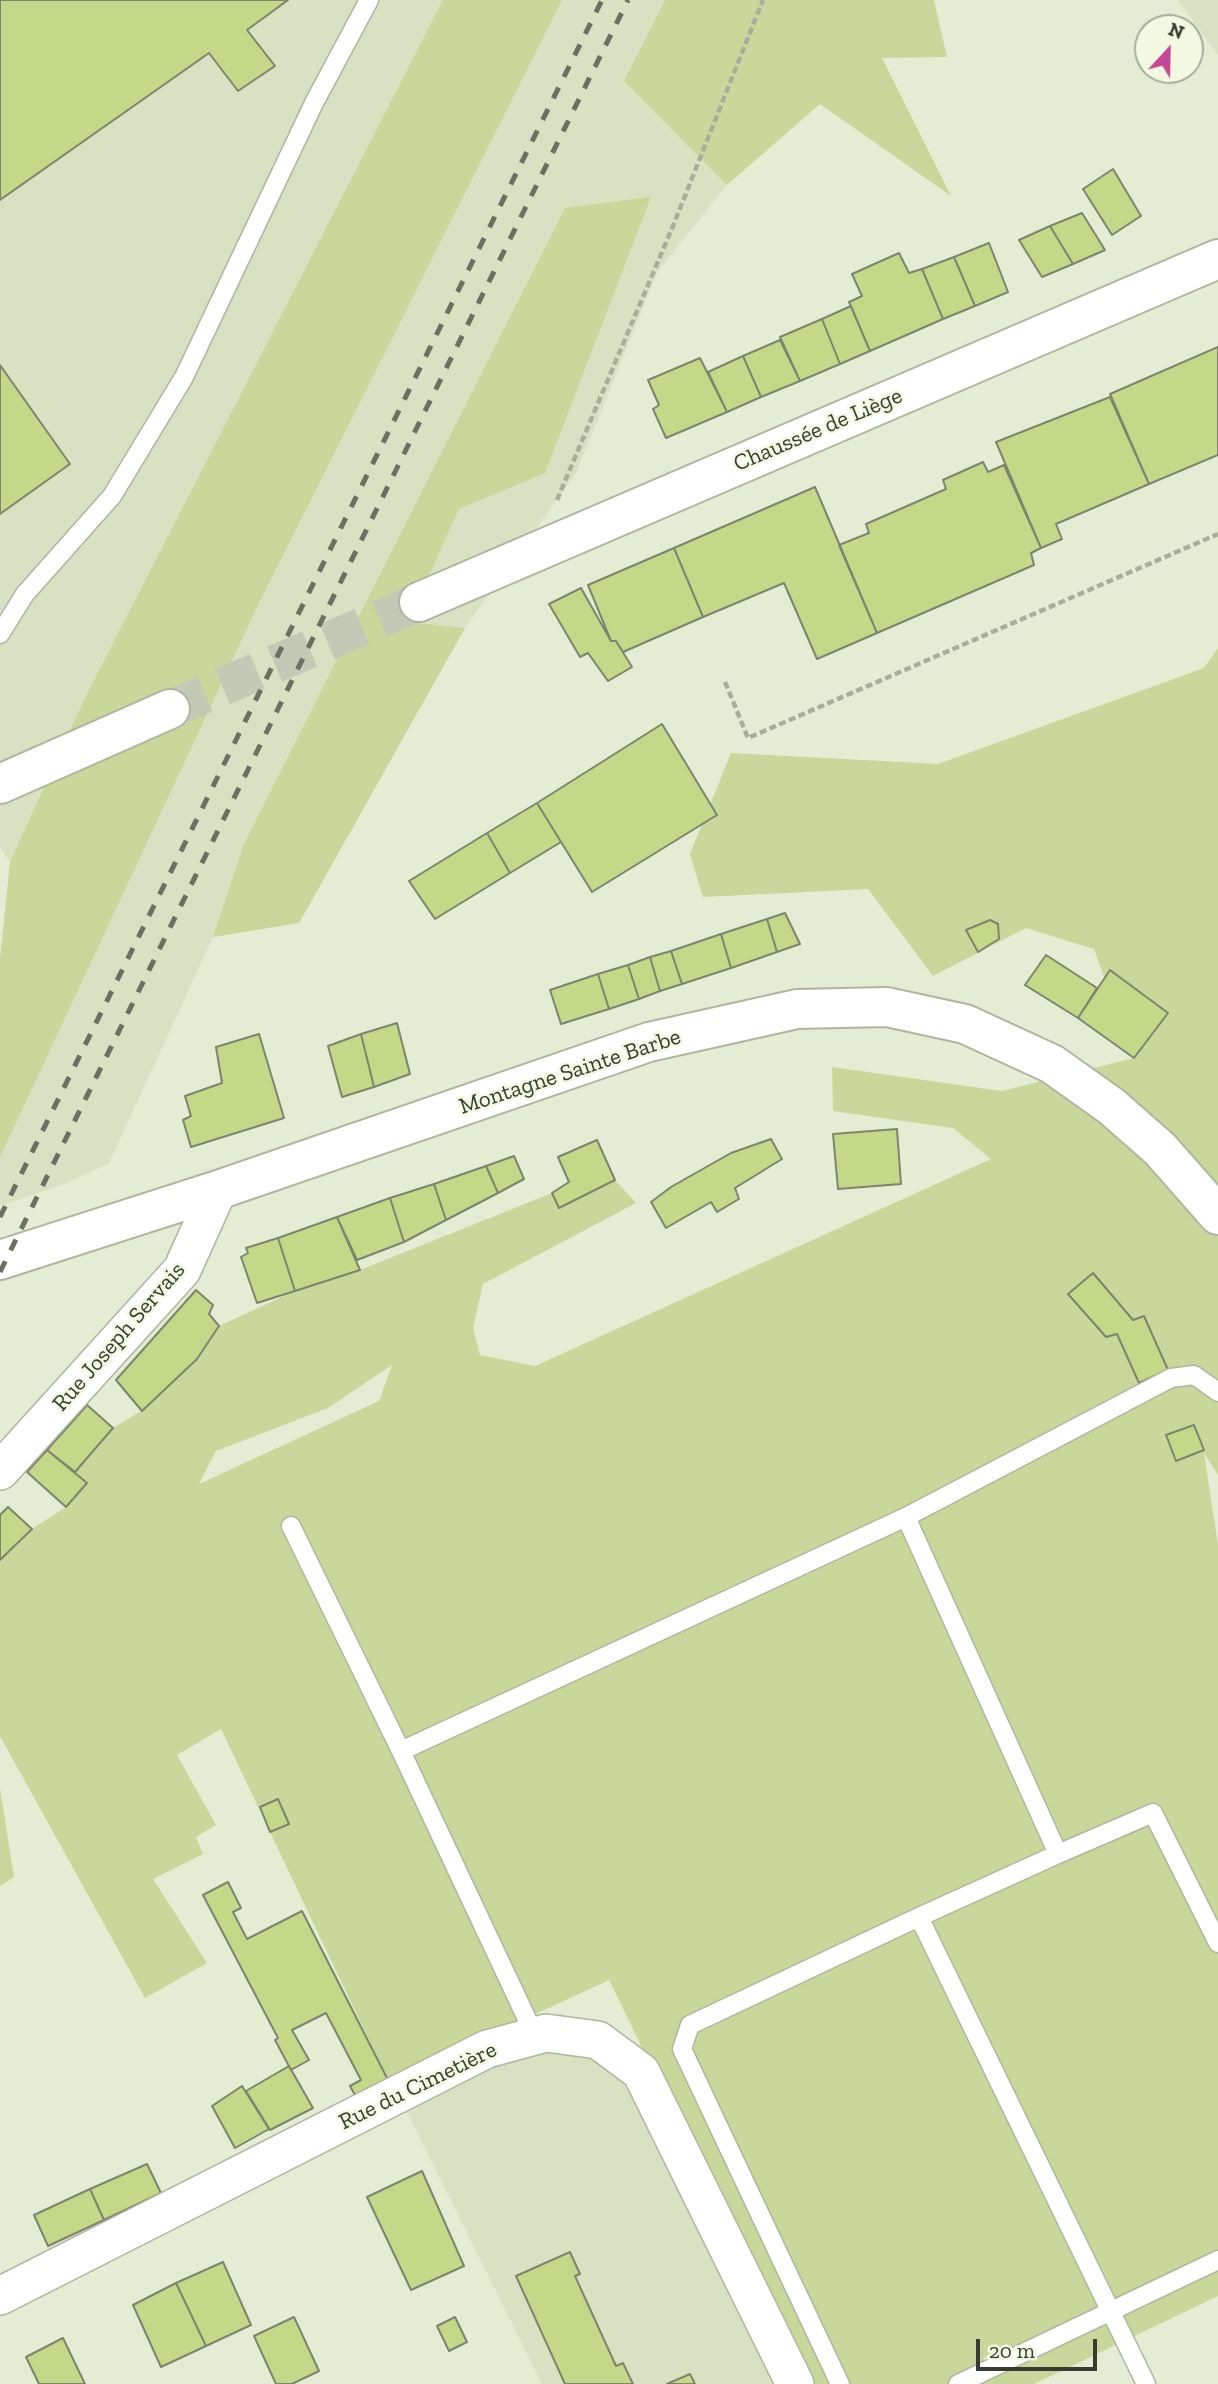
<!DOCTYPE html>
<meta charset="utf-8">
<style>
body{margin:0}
#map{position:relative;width:1218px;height:2384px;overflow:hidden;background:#e5ecd4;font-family:"Zilla Slab",serif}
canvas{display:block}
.north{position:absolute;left:1134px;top:14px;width:70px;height:70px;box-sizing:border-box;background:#f3f9e1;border:2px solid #a8ad9b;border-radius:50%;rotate:22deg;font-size:19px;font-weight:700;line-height:28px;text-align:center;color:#383b32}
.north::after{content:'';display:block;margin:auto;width:24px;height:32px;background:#c44694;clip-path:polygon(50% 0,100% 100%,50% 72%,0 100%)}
.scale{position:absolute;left:976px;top:2339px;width:121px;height:32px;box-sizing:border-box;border:4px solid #383b32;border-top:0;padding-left:9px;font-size:21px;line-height:24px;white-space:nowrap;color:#383b32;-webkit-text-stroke:5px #f3f9e1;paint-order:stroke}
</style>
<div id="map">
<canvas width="1218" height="2384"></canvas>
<div class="north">N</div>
<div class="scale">20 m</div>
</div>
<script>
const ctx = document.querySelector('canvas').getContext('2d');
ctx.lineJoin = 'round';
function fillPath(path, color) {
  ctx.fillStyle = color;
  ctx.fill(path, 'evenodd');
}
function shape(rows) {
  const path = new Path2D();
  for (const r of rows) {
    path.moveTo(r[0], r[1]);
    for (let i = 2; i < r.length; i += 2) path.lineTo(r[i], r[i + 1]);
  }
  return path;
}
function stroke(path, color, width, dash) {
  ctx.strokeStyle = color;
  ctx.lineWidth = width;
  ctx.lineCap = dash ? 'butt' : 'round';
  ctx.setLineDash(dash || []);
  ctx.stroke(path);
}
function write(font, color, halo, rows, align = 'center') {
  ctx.font = font + ' "Zilla Slab",serif';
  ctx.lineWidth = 5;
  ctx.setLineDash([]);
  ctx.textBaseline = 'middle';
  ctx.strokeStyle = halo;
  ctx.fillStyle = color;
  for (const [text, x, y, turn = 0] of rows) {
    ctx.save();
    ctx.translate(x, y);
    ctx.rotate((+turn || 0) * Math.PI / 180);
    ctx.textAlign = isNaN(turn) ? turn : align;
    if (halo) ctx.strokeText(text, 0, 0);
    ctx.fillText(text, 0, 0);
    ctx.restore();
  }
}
const built = shape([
 [0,0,812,0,727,185,658,271,576,473,465,628,299,923,213,937,109,1163,64,1184,0,1206,0,960,10,862,0,847],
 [1178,0,1218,0,1218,55],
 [547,2042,594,2049,634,2079,785,2384,542,2384,402,2102]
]);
const green = shape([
 [443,0,562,0,258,605,0,1157,0,960,10,862,85,698],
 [665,0,934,0,947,57,882,58,951,196,820,104,727,185,624,81],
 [651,197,545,473,459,509,408,622,465,628,299,923,213,937,244,844,565,208],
 [1218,648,1218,1475,1204,1453,1218,1545,1218,2296,1034,2384,806,2384,609,1980,389,2082,221,1729,177,1755,216,1825,196,1837,203,1854,153,1879,207,1963,145,1998,0,1736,0,1560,32,1529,66,1507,87,1484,75,1472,113,1428,141,1411,196,1359,219,1326,295,1291,360,1270,552,1193,559,1208,615,1180,636,1203,483,1284,473,1328,480,1355,535,1366,991,1159,953,1128,833,1111,832,1067,1002,1091,1134,1058,1094,949,1026,928,933,976,868,889,703,897,690,854,731,753,938,764,1204,668],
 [392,1365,379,1401,199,1484,216,1451,328,1408],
 [0,1788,14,1877,0,1886]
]);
const building = shape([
 [0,0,288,0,247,30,275,66,238,91,209,53,0,200,0,0],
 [1113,169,1141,216,1112,235,1083,189,1113,169],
 [1082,213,1105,250,1073,264,1050,226,1082,213],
 [1050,226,1073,264,1042,277,1019,240,1050,226],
 [989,243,1008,292,975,306,954,257,989,243],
 [899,253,909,273,922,269,943,319,870,351,849,302,862,296,852,274,899,253],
 [954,257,975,306,943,319,922,269,954,257],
 [851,306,870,351,840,364,822,319,851,306],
 [822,319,840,364,800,381,780,337,822,319],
 [780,340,800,381,761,397,743,356,780,340],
 [1218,347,1218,455,1149,484,1110,394,1218,347],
 [743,356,761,397,727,412,708,372,743,356],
 [700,358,727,412,666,438,653,409,659,405,648,380,700,358],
 [0,365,70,464,0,514,0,365],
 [1110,397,1149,484,1056,524,1062,539,1041,548,996,442,1110,397],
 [983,462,988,472,1004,465,1041,548,1031,553,1034,565,877,633,839,545,869,533,866,524,946,489,943,480,983,462],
 [815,487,877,633,817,659,784,583,703,617,674,548,815,487],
 [674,548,703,617,623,652,616,641,611,641,588,585,674,548],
 [581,588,611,641,616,641,632,667,608,681,588,653,580,657,549,604,581,588],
 [662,724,717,815,592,892,537,803,662,724],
 [537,803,561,842,510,873,487,833,537,803],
 [487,833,510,873,435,919,409,881,487,833],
 [785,913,800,944,777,952,767,919,785,913],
 [767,919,777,952,731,968,721,934,767,919],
 [990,920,998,924,999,939,978,952,966,930,990,920],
 [721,934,731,968,682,984,671,951,721,934],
 [671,951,682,984,660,991,650,957,671,951],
 [1046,955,1097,988,1078,1018,1025,985,1046,955],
 [650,957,660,991,639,999,628,965,650,957],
 [628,965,639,999,609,1009,598,974,628,965],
 [1110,970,1168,1013,1134,1058,1078,1018,1110,970],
 [598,974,609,1009,561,1024,550,990,598,974],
 [397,1023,410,1074,374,1087,361,1034,397,1023],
 [259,1034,284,1118,191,1147,183,1120,191,1116,185,1096,222,1083,216,1047,259,1034],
 [361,1034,374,1087,342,1097,328,1046,361,1034],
 [897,1129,901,1184,838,1189,833,1134,897,1129],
 [771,1139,782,1159,735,1188,739,1199,717,1212,711,1202,666,1228,651,1202,671,1187,731,1153,771,1139],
 [597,1140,615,1180,559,1208,552,1193,569,1182,558,1157,597,1140],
 [514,1156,524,1179,498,1193,486,1166,514,1156],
 [486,1166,498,1193,446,1220,434,1184,486,1166],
 [434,1184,446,1220,404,1242,390,1198,434,1184],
 [390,1198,404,1242,357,1260,337,1217,390,1198],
 [337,1217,360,1270,295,1291,278,1238,337,1217],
 [278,1238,295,1291,257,1303,241,1257,248,1253,246,1248,278,1238],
 [1093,1273,1133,1320,1144,1316,1168,1370,1139,1383,1117,1334,1106,1337,1068,1294,1093,1273],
 [196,1290,213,1305,209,1314,219,1326,197,1359,142,1411,116,1380,196,1290],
 [87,1405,113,1428,75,1472,47,1450,87,1405],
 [1194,1425,1204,1450,1176,1461,1166,1435,1194,1425],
 [47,1450,87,1483,66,1507,27,1472,47,1450],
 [8,1507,32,1529,0,1560,0,1515,8,1507],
 [278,1799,289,1824,270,1832,260,1807,278,1799],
 [228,1882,241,1908,233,1912,247,1939,302,1911,389,2082,356,2097,350,2086,361,2080,326,2013,292,2030,309,2060,291,2070,275,2040,278,2038,203,1895,228,1882],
 [289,2066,313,2108,270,2130,246,2091,289,2066],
 [242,2086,269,2129,235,2148,212,2106,242,2086],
 [147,2164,161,2193,104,2220,90,2189,147,2164],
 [422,2171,464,2266,411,2290,367,2197,422,2171],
 [90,2189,104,2220,48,2246,34,2215,90,2189],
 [570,2252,580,2274,575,2276,616,2366,623,2363,633,2384,565,2384,516,2276,570,2252],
 [223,2262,251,2325,206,2346,176,2283,223,2262],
 [176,2283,206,2346,161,2367,133,2305,176,2283],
 [294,2317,319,2371,292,2384,276,2384,254,2336,294,2317],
 [455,2317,467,2342,449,2351,437,2326,455,2317],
 [63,2338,85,2384,39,2384,26,2357,63,2338],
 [690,2374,695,2384,667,2384,690,2374]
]);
const tertiaryTunnel = shape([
 [170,709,419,602]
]);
const path = shape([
 [557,500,673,226,763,0],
 [725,682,748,738,1218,534]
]);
const service = shape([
 [0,634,25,594,112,496,184,377,314,103,369,0],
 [906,1517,1058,1854,919,1917,1146,2384],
 [291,1526,401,1751],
 [1058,1854,1153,1813,1218,1943],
 [535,2036,401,1751,906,1517,1171,1378,1194,1375,1218,1392],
 [840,2384,682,2049,690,2025,919,1917],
 [958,2384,1218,2260]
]);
const minor = shape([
 [0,1471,182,1270,218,1190],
 [0,2296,487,2049,546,2033,598,2040,641,2072,795,2384]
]);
const tertiary = shape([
 [419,602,1218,259],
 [0,784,170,709]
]);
const secondary = shape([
 [0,1260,218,1190,649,1042,797,1009,887,1007,965,1024,1052,1064,1111,1106,1160,1149,1218,1215]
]);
const rail = shape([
 [0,1217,602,0],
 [0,1272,628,0]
]);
const streetNames = [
 ["Chaussée de Liège",818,430,-23],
 ["Montagne Sainte Barbe",570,1072,-18],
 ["Rue Joseph Servais",119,1337,-49],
 ["Rue du Cimetière",418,2086,-26]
];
fillPath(built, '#d9e1c2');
fillPath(green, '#c9d79a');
fillPath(building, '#c5d887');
stroke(building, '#7e846f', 2);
stroke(tertiaryTunnel, '#c2c9b4', 38, [38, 19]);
stroke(service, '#afb59f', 21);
stroke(minor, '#afb59f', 40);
stroke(tertiary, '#afb59f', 42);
stroke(secondary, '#afb59f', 42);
stroke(path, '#a9ae9c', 4.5, [7, 3.5]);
stroke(service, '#fff', 18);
stroke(minor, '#fff', 37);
stroke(tertiary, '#fff', 38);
stroke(secondary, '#fff', 38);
stroke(rail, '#6c7063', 5, [12, 12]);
write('23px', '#383b32', '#f3f9e1', streetNames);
</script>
